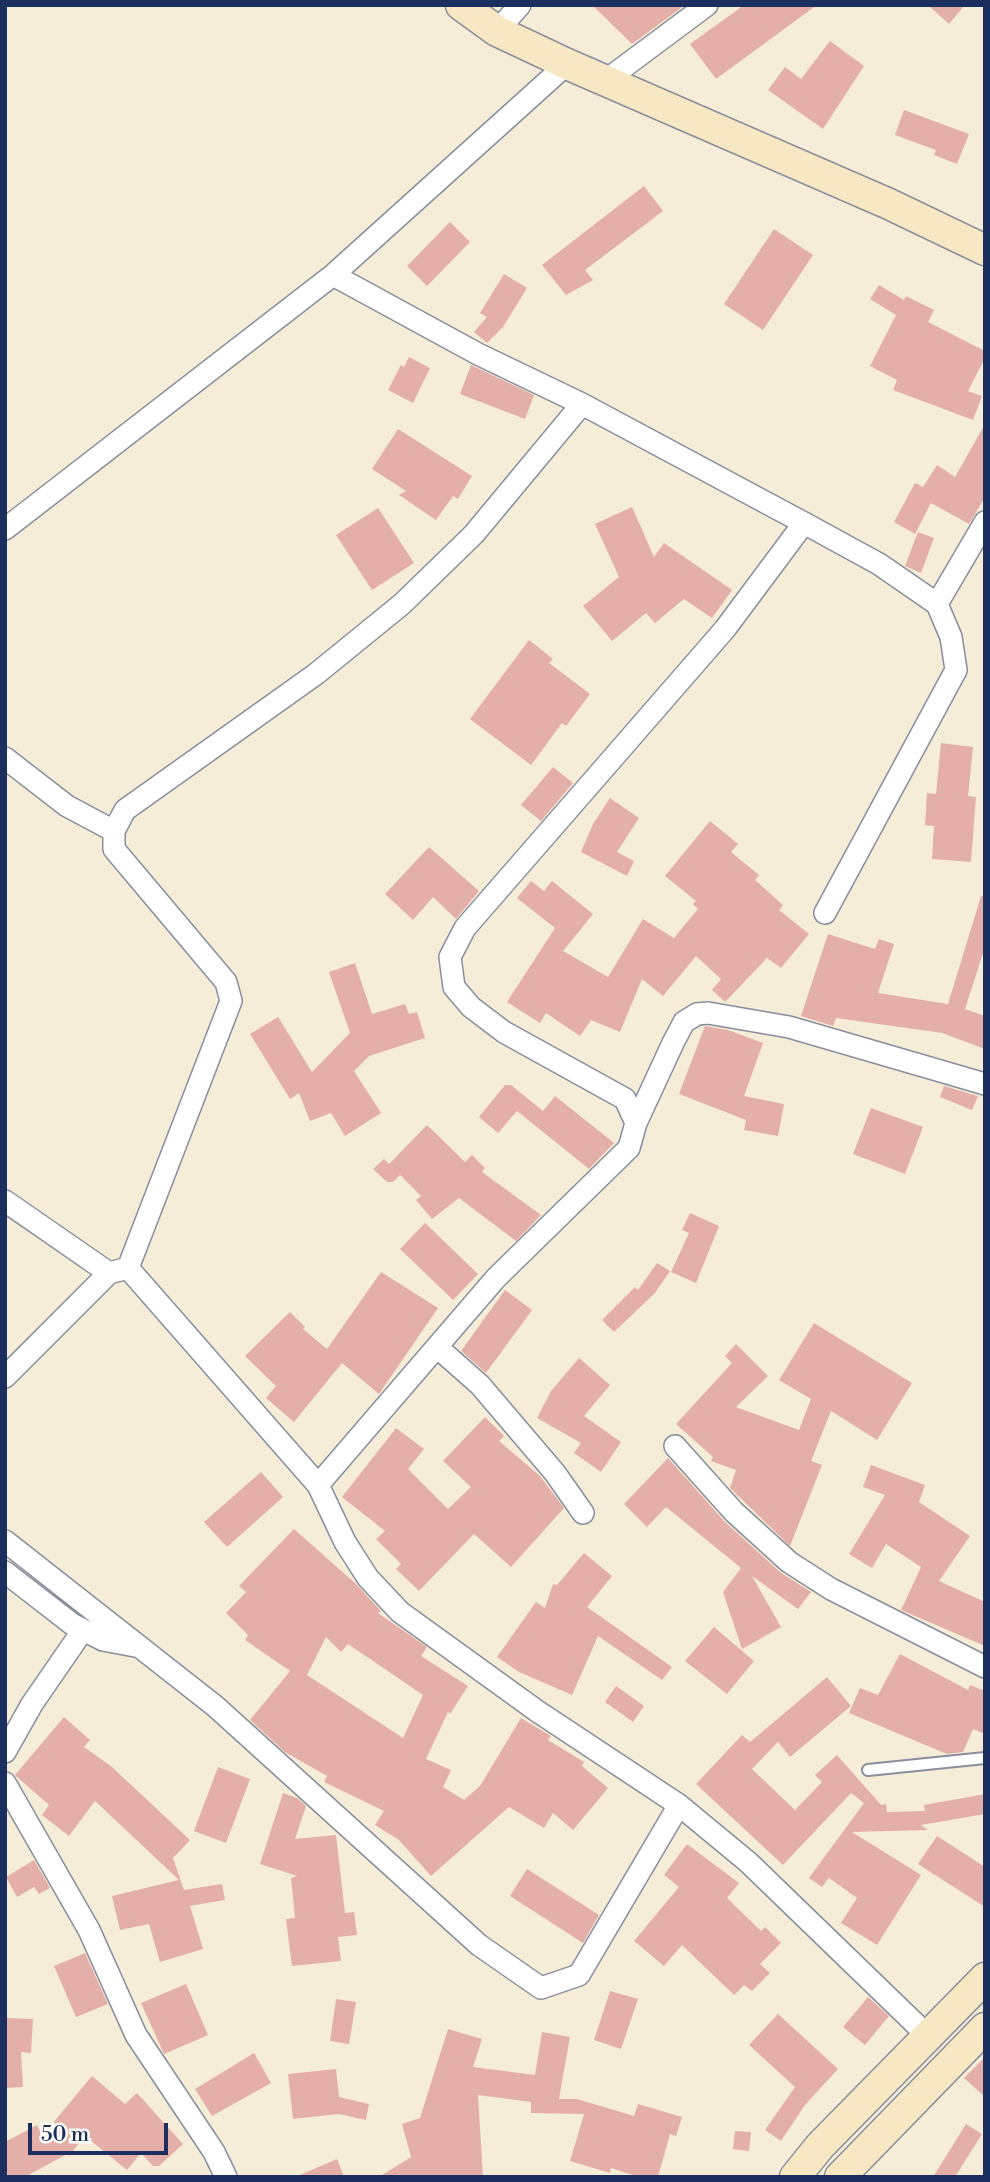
<!DOCTYPE html>
<style>
body{margin:0}
#map{position:relative;width:990px;height:2182px;overflow:hidden;background:#f6edd9;font-family:"Libre Bodoni",serif}
canvas{display:block}
.frame{position:absolute;inset:0;border:7px solid #1b2f5e;pointer-events:none}
.scale{position:absolute;left:28px;top:2123px;width:140px;height:32px;box-sizing:border-box;border:4px solid #1b2f5e;border-top:0;padding-left:9px;font-size:21px;line-height:24px;white-space:nowrap;color:#1b2f5e;-webkit-text-stroke:5px #fdfcf7;paint-order:stroke}
</style>
<div id="map">
<canvas width="990" height="2182"></canvas>
<div class="frame"></div>
<div class="scale">50 m</div>
</div>
<script>
const ctx = document.querySelector('canvas').getContext('2d');
ctx.lineJoin = 'round';
function fillPath(path, color) {
  ctx.fillStyle = color;
  ctx.fill(path, 'evenodd');
}
function shape(rows) {
  const path = new Path2D();
  for (const r of rows) {
    path.moveTo(r[0], r[1]);
    for (let i = 2; i < r.length; i += 2) path.lineTo(r[i], r[i + 1]);
  }
  return path;
}
function stroke(path, color, width, dash) {
  ctx.strokeStyle = color;
  ctx.lineWidth = width;
  ctx.lineCap = dash ? 'butt' : 'round';
  ctx.setLineDash(dash || []);
  ctx.stroke(path);
}
const building = shape([
 [592,5,685,5,632,44],
 [744,5,817,5,716,79,690,44],
 [928,5,965,5,949,24],
 [830,41,864,66,823,129,768,90,785,67,801,79],
 [904,110,969,134,957,164,934,155,936,150,895,135],
 [644,186,663,211,585,270,593,280,566,295,542,265],
 [450,222,470,242,427,286,407,266],
 [774,229,813,255,763,330,724,304],
 [504,274,527,288,503,327,487,343,474,332,487,317,480,313],
 [879,285,904,300,906,296,934,310,928,322,985,351,985,358,968,391,982,396,973,420,893,390,897,380,870,366,896,315,870,299],
 [409,357,430,368,413,403,388,390,401,365,404,367],
 [471,365,534,395,525,419,460,394],
 [985,424,985,497,969,524,931,503,915,534,894,522,915,483,923,487,937,465,955,477],
 [398,429,472,476,458,499,453,496,436,520,399,495,406,491,372,469],
 [632,507,654,557,664,543,732,590,712,618,684,599,655,623,646,613,612,641,583,606,619,577,595,524],
 [378,508,414,563,372,590,336,535],
 [918,532,934,538,921,573,905,566],
 [529,640,553,659,549,663,590,694,566,726,562,723,531,765,470,719],
 [941,743,973,747,968,796,976,797,971,862,932,859,934,826,925,825,927,793,936,794],
 [553,767,573,783,541,821,521,805],
 [610,798,639,818,617,852,634,861,627,876,581,852,593,824],
 [710,821,738,844,731,852,759,875,755,880,783,905,779,910,809,934,781,968,767,958,725,1002,712,990,721,979,696,956,663,996,642,979,620,1032,591,1020,580,1036,546,1013,540,1023,507,1002,555,928,517,898,531,881,544,891,552,881,593,914,563,951,608,977,643,919,674,938,698,909,693,904,696,901,665,876],
 [429,847,479,891,456,919,433,897,413,920,385,894],
 [981,896,985,896,985,947,965,1009,985,1016,985,1049,942,1033,836,1018,833,1026,801,1016,828,934,875,949,879,939,894,944,878,993,948,1004],
 [355,963,372,1014,405,1004,409,1014,417,1012,425,1038,369,1056,354,1071,381,1113,345,1136,331,1113,310,1121,299,1093,290,1099,250,1034,278,1017,312,1072,350,1033,329,972],
 [705,1026,728,1030,763,1043,744,1096,784,1104,778,1136,744,1130,746,1120,679,1094],
 [505,1085,511,1085,543,1111,555,1096,614,1143,589,1169,517,1111,498,1133,479,1117],
 [944,1086,978,1096,972,1110,940,1097],
 [871,1108,923,1127,905,1174,853,1154],
 [427,1125,465,1162,472,1155,485,1168,482,1172,541,1215,516,1241,459,1198,432,1219,416,1200,421,1196,400,1175,393,1182,387,1182,373,1169,384,1159,389,1164],
 [690,1213,719,1226,696,1283,671,1272,689,1233,682,1230],
 [425,1223,478,1274,453,1300,400,1249],
 [657,1263,670,1271,654,1294,614,1332,602,1320,635,1287,638,1290],
 [381,1272,438,1308,379,1394,342,1363,294,1422,266,1398,276,1386,245,1356,290,1312,305,1327,303,1329,327,1349],
 [505,1290,532,1310,486,1373,461,1351],
 [814,1323,912,1383,877,1440,831,1411,811,1461,822,1465,790,1546,730,1488,736,1470,711,1461,713,1457,676,1424,732,1363,725,1356,736,1344,768,1376,736,1407,799,1430,811,1399,779,1380],
 [579,1358,610,1385,584,1416,621,1442,601,1472,574,1453,581,1443,537,1418,551,1391],
 [485,1417,504,1436,499,1441,540,1476,564,1508,511,1567,474,1534,419,1591,396,1569,401,1564,376,1539,385,1531,342,1497,396,1428,424,1449,408,1469,448,1509,471,1487,443,1461],
 [668,1458,725,1522,780,1572,811,1592,798,1609,752,1576,781,1627,742,1649,723,1592,741,1568,666,1507,647,1527,624,1504],
 [871,1465,925,1485,919,1502,970,1536,939,1581,985,1602,985,1646,901,1610,921,1567,886,1544,872,1568,849,1554,885,1495,863,1487],
 [261,1472,283,1497,227,1547,204,1522],
 [294,1529,356,1584,381,1611,378,1613,427,1647,421,1656,468,1686,450,1714,448,1712,426,1759,451,1770,443,1787,464,1800,480,1786,521,1718,551,1736,548,1740,584,1762,582,1766,608,1788,573,1830,553,1813,544,1828,509,1807,431,1876,399,1840,375,1825,384,1811,324,1782,327,1776,285,1752,250,1720,290,1671,245,1640,248,1635,226,1613,246,1592,239,1586],
 [326,1637,341,1652,348,1644,423,1695,403,1738,307,1675],
 [584,1553,612,1576,587,1607,672,1667,662,1680,598,1636,572,1695,519,1672,497,1657,536,1602,545,1608,553,1584,557,1585],
 [714,1627,754,1661,727,1694,685,1661],
 [900,1654,968,1690,970,1685,985,1691,985,1734,973,1729,963,1752,947,1754,849,1713,860,1688,878,1695],
 [827,1677,851,1706,790,1757,778,1742,752,1769,795,1810,822,1782,815,1775,837,1755,881,1805,886,1804,887,1812,925,1811,924,1805,985,1794,985,1814,921,1825,928,1830,852,1832,921,1875,877,1945,841,1923,857,1898,829,1878,822,1887,809,1878,864,1803,851,1793,783,1865,696,1784,742,1735,750,1742],
 [616,1686,644,1706,633,1722,605,1702],
 [64,1717,90,1740,84,1747,112,1767,190,1840,173,1858,184,1890,222,1884,225,1900,190,1906,203,1949,160,1962,149,1924,120,1930,112,1896,179,1880,95,1801,69,1836,42,1815,49,1805,15,1775],
 [218,1767,250,1779,226,1843,194,1831],
 [283,1793,297,1798,306,1806,295,1839,336,1835,345,1913,354,1912,357,1935,338,1937,341,1961,292,1966,286,1919,295,1918,291,1878,297,1876,260,1864],
 [937,1836,985,1867,985,1907,918,1864],
 [687,1844,739,1883,727,1898,761,1931,765,1927,781,1943,760,1964,770,1973,752,1991,744,1985,734,1995,682,1945,664,1966,634,1941,679,1887,664,1875],
 [34,1860,50,1888,39,1894,34,1887,17,1897,6,1877],
 [527,1869,599,1915,583,1943,510,1896],
 [85,1953,108,2004,76,2017,54,1966],
 [186,1984,208,2035,164,2054,141,2003],
 [610,1991,638,1999,621,2049,594,2040],
 [868,1997,889,2016,865,2045,843,2027],
 [336,1999,356,2002,349,2044,330,2041],
 [778,2014,838,2069,805,2105,781,2141,765,2130,795,2087,749,2045],
 [5,2018,33,2019,31,2053,21,2052,23,2087,5,2088],
 [448,2029,482,2039,473,2067,535,2075,542,2032,570,2037,559,2099,577,2099,634,2116,638,2104,682,2117,676,2136,670,2134,658,2177,639,2177,611,2168,610,2173,570,2161,584,2114,531,2113,531,2102,478,2095,483,2177,379,2177,411,2157,402,2124,420,2118],
 [254,2053,271,2083,212,2116,195,2089],
 [985,2057,985,2097,964,2078],
 [336,2069,339,2097,369,2104,366,2120,339,2114,293,2119,288,2074],
 [92,2076,125,2104,137,2093,183,2144,159,2166,153,2166,141,2153,127,2170,85,2136,69,2156,67,2154,25,2177,9,2177,5,2169,5,2142,37,2125,42,2136],
 [966,2124,982,2134,955,2177,933,2177],
 [735,2131,751,2132,749,2151,733,2149],
 [337,2159,344,2177,295,2177]
]);
const lane = shape([
 [868,1770,985,1758]
]);
const street = shape([
 [497,31,520,5],
 [605,81,707,5],
 [804,523,879,564,937,604,951,637,956,670,825,913],
 [5,529,333,275,567,64],
 [937,604,985,522],
 [5,758,67,806,114,831],
 [636,1123,673,1043,684,1022,697,1014,708,1013,789,1027,985,1084],
 [5,1201,109,1273],
 [128,1268,231,1001,226,982,114,849,114,831,125,810,316,674,402,604,474,534,582,404],
 [437,1347,480,1385,555,1473,583,1513],
 [5,1377,109,1273,128,1268,318,1485,345,1542,368,1578,400,1612,537,1711,679,1805,748,1862,929,2037],
 [675,1446,734,1512,789,1562,831,1589,985,1667],
 [318,1485,496,1278,629,1148,636,1123,625,1099,504,1032,471,1007,454,987,450,957,465,928,725,629,804,523,582,404,478,354,333,275],
 [5,1541,215,1706,479,1945,541,1988,579,1975,679,1805],
 [5,1572,72,1624,103,1640,135,1646],
 [5,1752,32,1704,83,1630],
 [5,1783,89,1930,136,2035,214,2152,226,2177]
]);
const secondary = shape([
 [461,5,497,31,567,64,889,204,985,250],
 [795,2177,820,2146,985,1978],
 [840,2177,985,2028]
]);
fillPath(building, '#e4afa8');
stroke(lane, '#888e9c', 14);
stroke(street, '#888e9c', 24);
stroke(secondary, '#888e9c', 33);
stroke(lane, '#fff', 10);
stroke(street, '#fff', 21);
stroke(secondary, '#f7e8c3', 30);
</script>
